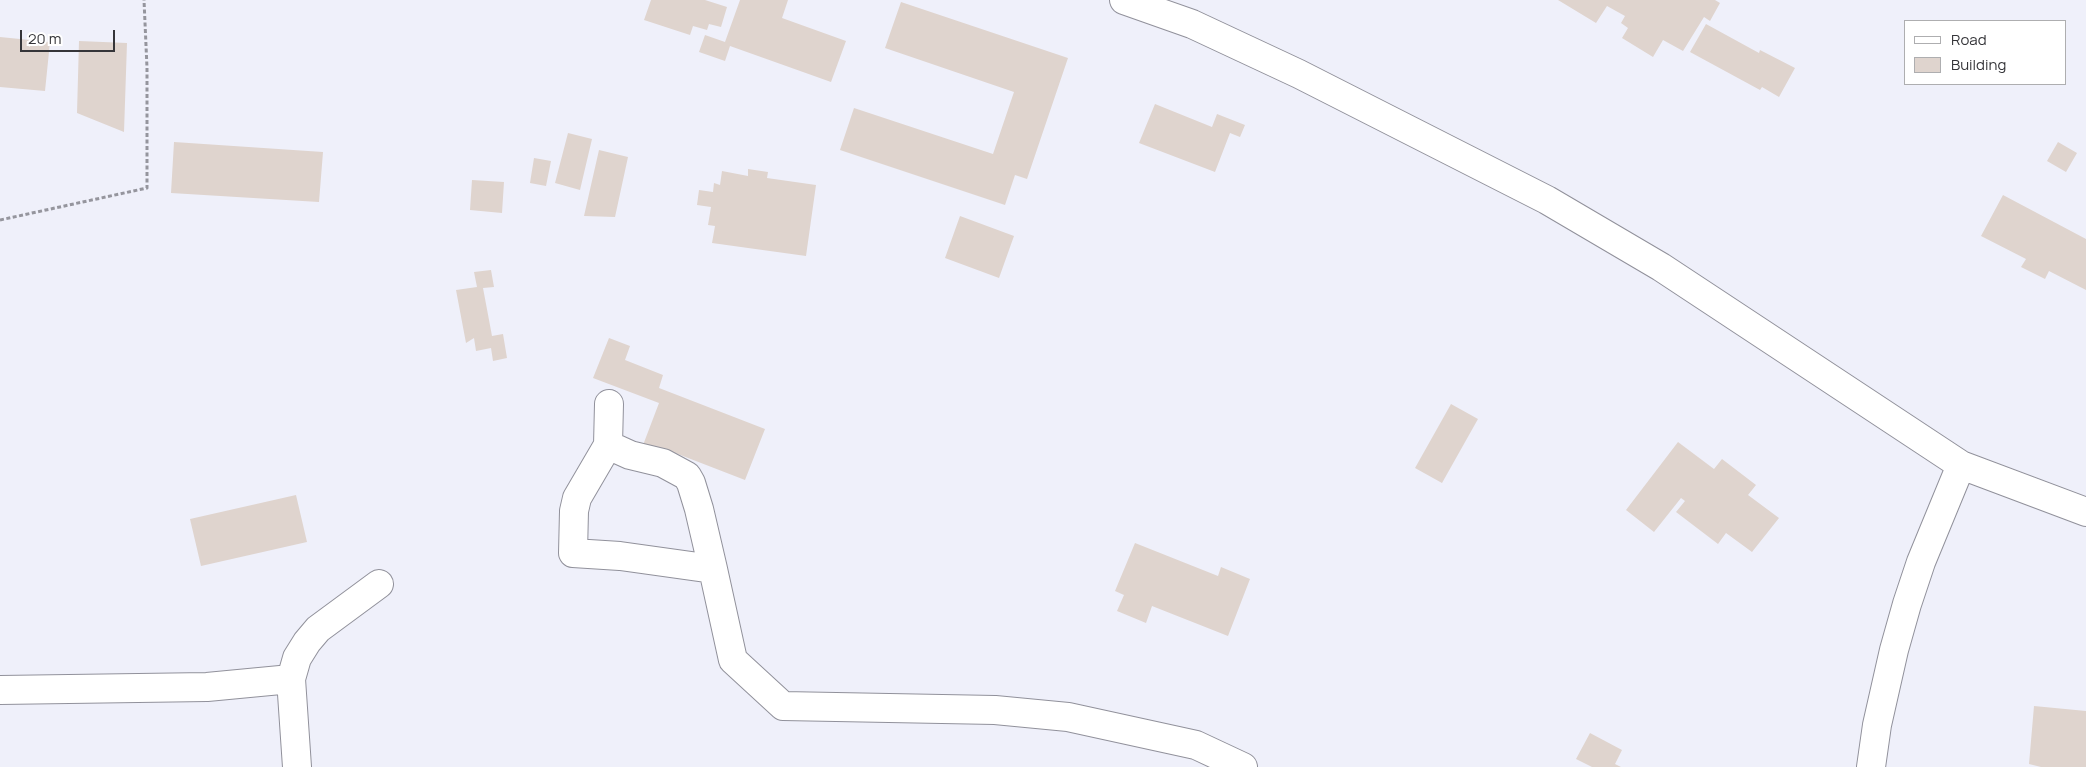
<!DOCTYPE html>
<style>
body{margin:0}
#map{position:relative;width:2086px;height:767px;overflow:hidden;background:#eff0fa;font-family:Manrope,sans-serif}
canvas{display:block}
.legend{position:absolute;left:1904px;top:20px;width:162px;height:65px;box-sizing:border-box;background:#fff;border:1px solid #aeaeb0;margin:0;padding:6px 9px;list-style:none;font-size:15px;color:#353539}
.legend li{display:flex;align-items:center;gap:10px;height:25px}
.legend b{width:25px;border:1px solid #aeaeb0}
.scale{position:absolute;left:20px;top:30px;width:95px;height:22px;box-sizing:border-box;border:2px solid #353539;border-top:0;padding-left:6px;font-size:15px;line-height:18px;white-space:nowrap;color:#353539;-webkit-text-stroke:4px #fff;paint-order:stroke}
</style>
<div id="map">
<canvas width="2086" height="767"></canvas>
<ul class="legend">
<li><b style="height:6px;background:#fff"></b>Road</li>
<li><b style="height:14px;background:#dfd4ce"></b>Building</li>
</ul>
<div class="scale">20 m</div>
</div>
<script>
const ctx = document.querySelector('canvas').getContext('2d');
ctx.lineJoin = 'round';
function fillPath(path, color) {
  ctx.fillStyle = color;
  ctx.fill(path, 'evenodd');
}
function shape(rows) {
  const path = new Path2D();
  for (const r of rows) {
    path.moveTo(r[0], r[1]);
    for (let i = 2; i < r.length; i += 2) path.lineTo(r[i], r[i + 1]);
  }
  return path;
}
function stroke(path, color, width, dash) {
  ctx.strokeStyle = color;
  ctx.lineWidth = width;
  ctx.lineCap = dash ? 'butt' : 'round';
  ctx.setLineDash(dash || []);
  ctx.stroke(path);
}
const building = shape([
 [651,0,705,0,727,7,721,27,709,24,707,30,693,26,690,35,644,20],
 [740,0,788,0,782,18,846,41,831,82,730,46,725,61,699,52,705,35,725,42],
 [1558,0,1715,0,1720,3,1710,21,1704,17,1683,51,1663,40,1653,57,1622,38,1628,28,1621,23,1625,16,1607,6,1596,23],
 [901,2,1068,58,1027,179,1015,175,1005,205,840,150,854,108,993,154,1014,92,885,48],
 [1706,24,1759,53,1760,50,1795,68,1779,97,1762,87,1760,90,1690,52],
 [0,37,50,42,45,91,0,87],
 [79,41,127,43,124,132,77,113],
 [1155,104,1212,127,1217,114,1245,125,1240,137,1230,133,1215,172,1139,143],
 [568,133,592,139,580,190,555,183],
 [174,142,323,152,319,202,171,193],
 [2058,142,2077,153,2066,172,2047,161],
 [599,150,628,157,615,217,584,216],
 [534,158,551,161,546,186,530,183],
 [748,169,768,172,767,178,816,185,806,256,712,243,715,226,708,225,711,207,697,205,699,190,713,192,714,183,720,185,722,171,748,176],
 [472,180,504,182,502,213,470,210],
 [2003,195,2086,239,2086,290,2049,271,2045,279,2021,267,2026,259,1981,236],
 [960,216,1014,236,999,278,945,258],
 [491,270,494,287,483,288,492,336,503,334,507,358,493,361,491,348,476,351,474,338,466,343,456,290,477,287,474,272],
 [609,338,630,346,625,360,663,375,659,388,765,429,745,480,670,451,665,464,640,453,659,403,593,378],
 [1451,404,1478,419,1442,483,1415,468],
 [1678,442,1714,469,1722,459,1756,485,1748,495,1779,518,1752,552,1726,533,1718,544,1676,512,1685,501,1681,498,1654,532,1626,510],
 [296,495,307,542,201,566,190,519],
 [1135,543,1218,576,1221,567,1250,579,1228,636,1152,606,1146,623,1117,611,1124,595,1115,591],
 [2034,706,2086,711,2086,767,2041,767,2029,764],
 [1590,733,1622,750,1615,764,1621,767,1592,767,1576,759]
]);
const path = shape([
 [0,220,147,188,147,68,144,0]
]);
const minor = shape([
 [1124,0,1192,24,1299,74,1547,200,1661,267,1961,465,2086,512],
 [609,404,608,445,577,498,574,511,573,553,620,556,713,569,733,660,783,706,995,710,1068,717,1196,745,1243,767],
 [608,445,630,455,663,463,687,476,691,483,699,509,713,569],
 [0,690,207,687,291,679],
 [297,767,291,679,297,658,307,642,318,629,379,584],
 [1871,767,1877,725,1894,650,1907,604,1921,562,1961,465]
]);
fillPath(building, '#dfd4ce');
stroke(minor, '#91919b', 30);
stroke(path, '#95959d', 3, [4, 2.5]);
stroke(minor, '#fff', 28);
</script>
